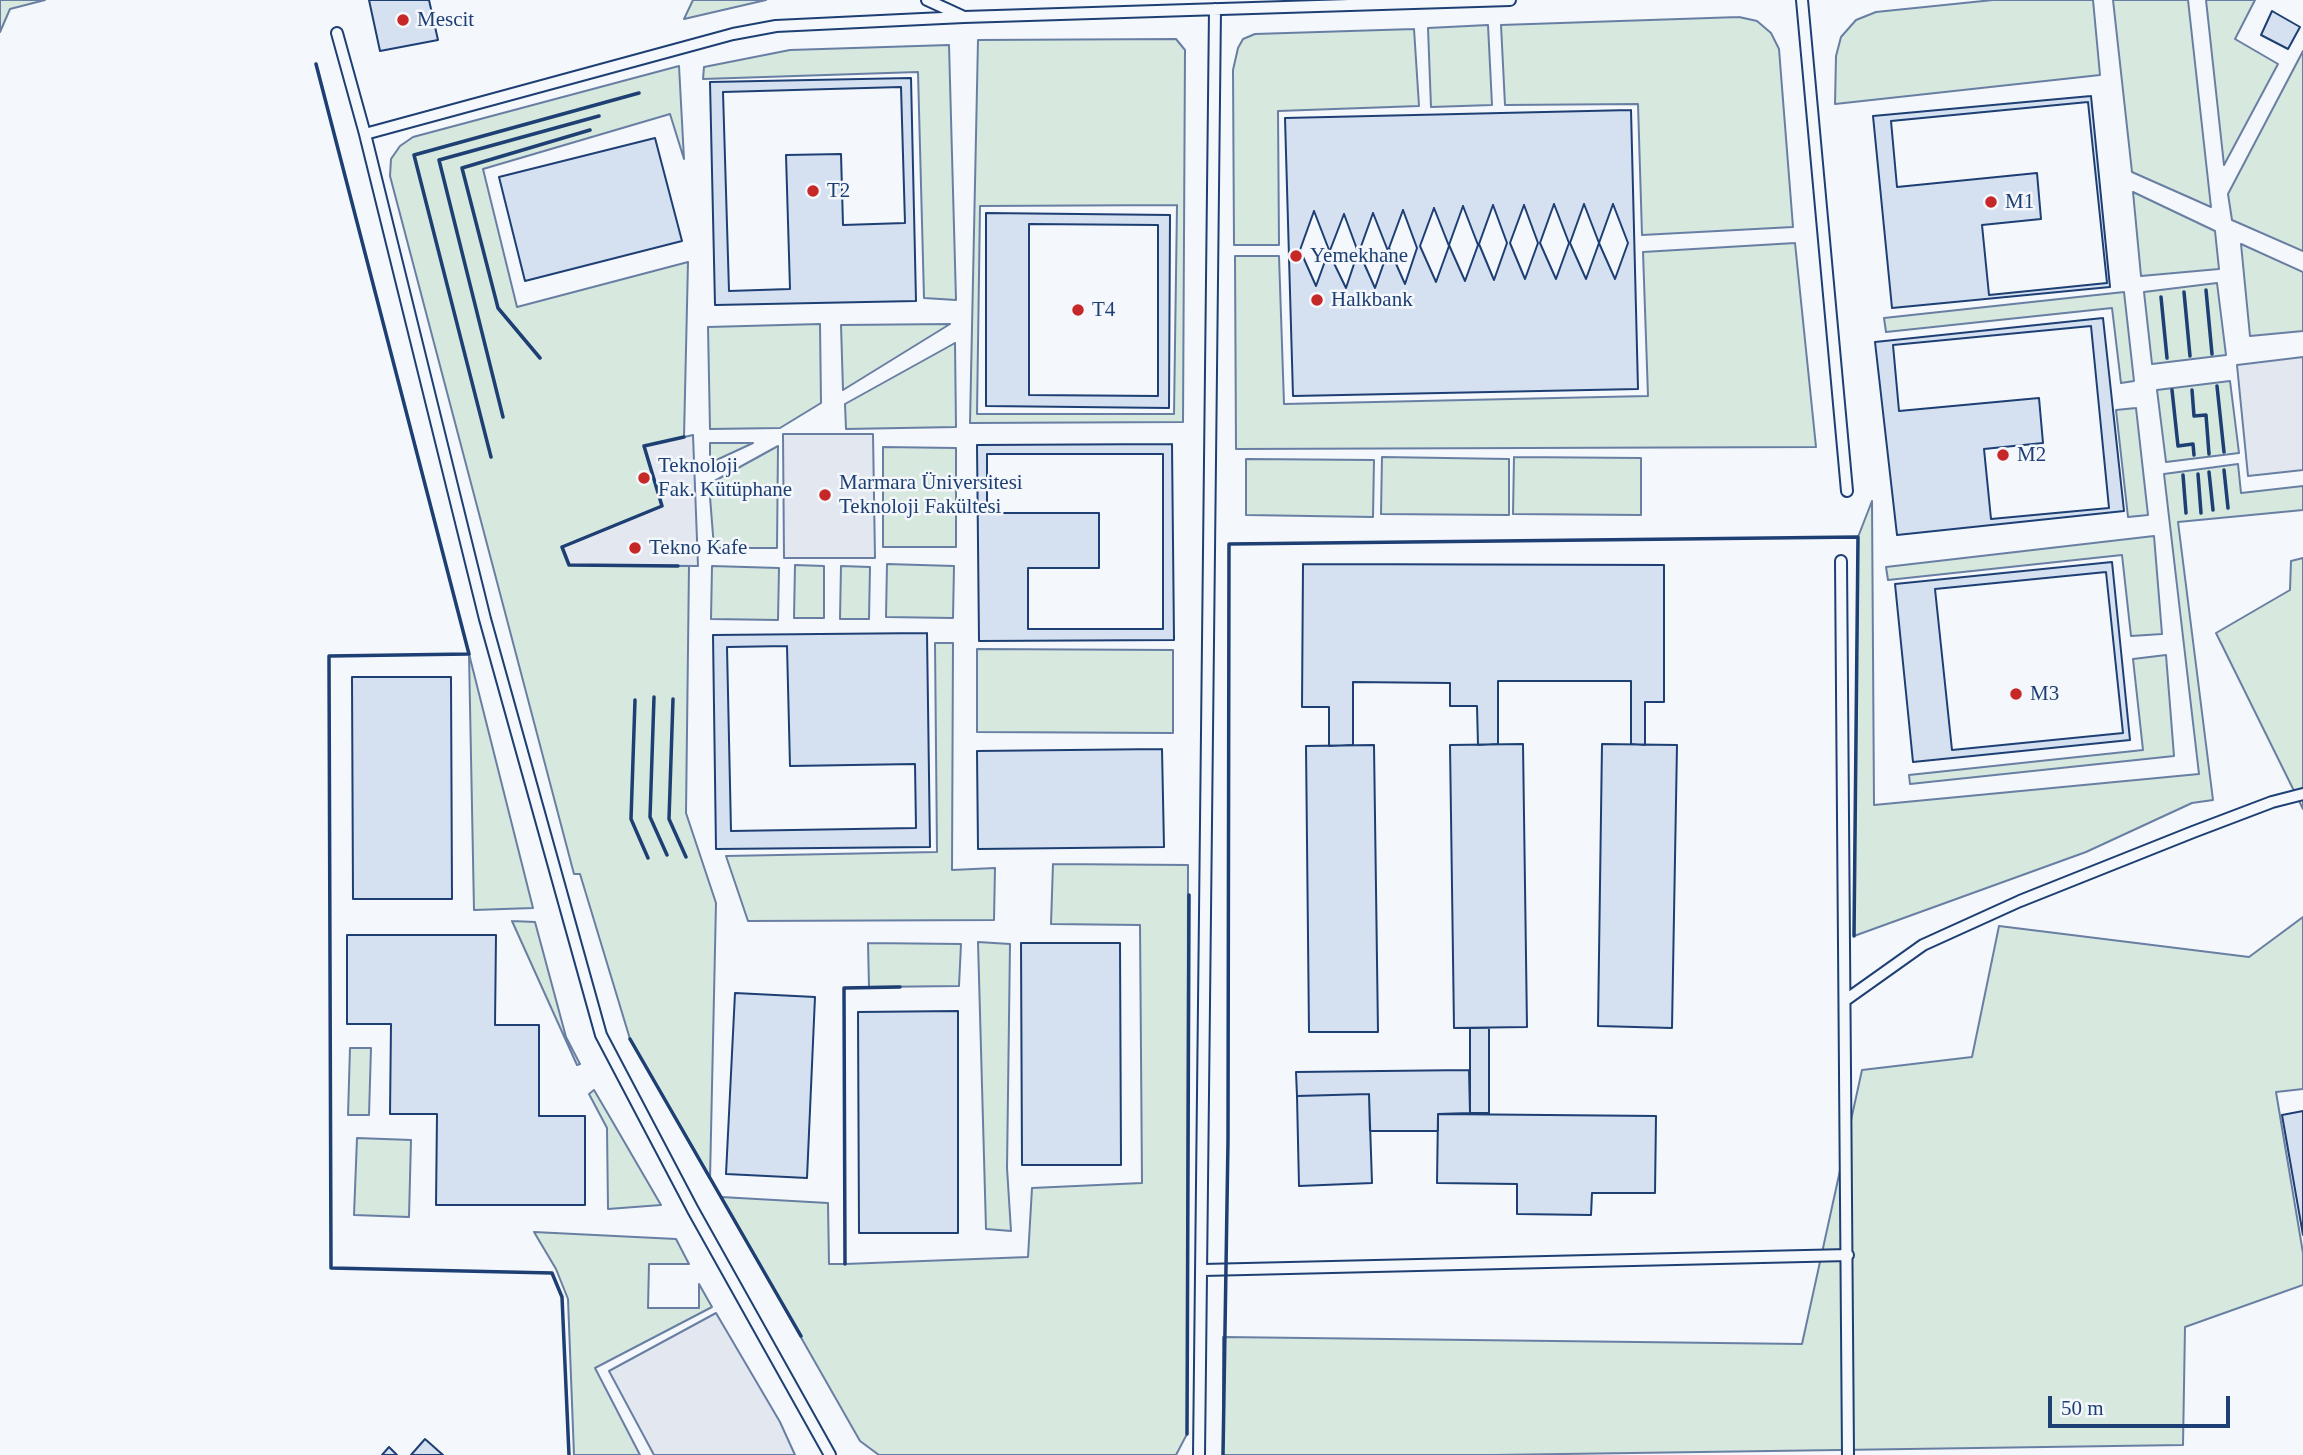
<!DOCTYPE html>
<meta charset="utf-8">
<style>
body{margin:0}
#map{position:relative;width:2303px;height:1455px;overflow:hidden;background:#f4f7fb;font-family:Georgia,serif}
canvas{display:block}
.scale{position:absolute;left:2048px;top:1396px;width:182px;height:32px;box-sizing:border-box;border:4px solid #1d3f73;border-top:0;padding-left:9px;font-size:21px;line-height:24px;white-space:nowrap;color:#1d3f73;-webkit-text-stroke:5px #f4f7fb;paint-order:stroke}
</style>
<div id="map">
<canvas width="2303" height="1455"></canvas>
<div class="scale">50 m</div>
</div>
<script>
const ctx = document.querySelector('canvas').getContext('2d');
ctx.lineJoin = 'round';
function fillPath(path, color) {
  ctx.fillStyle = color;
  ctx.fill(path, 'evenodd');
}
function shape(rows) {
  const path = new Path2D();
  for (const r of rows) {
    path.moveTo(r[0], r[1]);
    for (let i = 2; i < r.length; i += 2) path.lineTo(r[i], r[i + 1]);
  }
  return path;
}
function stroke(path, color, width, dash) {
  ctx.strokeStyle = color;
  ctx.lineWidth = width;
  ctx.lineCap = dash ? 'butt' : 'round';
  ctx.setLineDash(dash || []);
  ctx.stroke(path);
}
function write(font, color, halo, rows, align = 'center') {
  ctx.font = font + ' Georgia,serif';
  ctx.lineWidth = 5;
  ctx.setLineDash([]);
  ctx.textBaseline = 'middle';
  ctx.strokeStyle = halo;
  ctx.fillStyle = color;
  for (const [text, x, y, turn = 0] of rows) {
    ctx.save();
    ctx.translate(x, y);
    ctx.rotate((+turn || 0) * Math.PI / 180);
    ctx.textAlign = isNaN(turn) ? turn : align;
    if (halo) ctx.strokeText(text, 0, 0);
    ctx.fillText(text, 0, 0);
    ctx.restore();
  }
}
const green = shape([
 [0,0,45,0,10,9,0,32,0,0],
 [693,0,766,0,684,19,693,0],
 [1993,0,2093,0,2100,75,1835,104,1836,56,1841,37,1856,20,1876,12,1993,0],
 [2113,0,2188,0,2211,207,2132,172,2113,0],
 [2206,0,2255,0,2235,39,2278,64,2224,165,2206,0],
 [1739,17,1757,21,1771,33,1779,49,1793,227,1642,235,1638,104,1505,105,1501,25,1739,17],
 [1488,25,1492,105,1431,107,1428,28,1488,25],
 [1414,29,1419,106,1278,111,1279,245,1234,245,1233,70,1238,48,1243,39,1255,34,1414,29],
 [1176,39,1185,50,1183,422,970,423,978,40,1176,39],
 [1177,205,1174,414,977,414,980,206,1177,205],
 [949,45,956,300,924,298,918,72,703,79,704,67,790,50,949,45],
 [2303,51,2303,251,2232,220,2228,194,2303,51],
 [679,66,684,159,670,114,483,169,517,307,688,262,684,437,644,446,662,506,569,565,689,566,686,813,716,903,710,1179,630,1039,580,874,574,874,390,176,391,159,400,146,413,137,679,66],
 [2133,192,2215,231,2219,269,2141,276,2133,192],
 [1795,243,1816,447,1236,449,1235,256,1279,256,1284,404,1648,396,1643,252,1795,243],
 [2241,244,2303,272,2303,331,2250,336,2241,244],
 [2217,283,2226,355,2152,364,2144,292,2217,283],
 [2124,292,2134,381,2121,383,2112,308,1886,332,1884,318,2124,292],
 [820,324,821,403,780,428,710,429,708,327,820,324],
 [950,324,843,390,841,325,950,324],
 [955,343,956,427,846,429,845,404,955,343],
 [2230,381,2239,453,2166,462,2157,390,2230,381],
 [2136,408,2148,515,2128,517,2116,410,2136,408],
 [710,443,753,443,710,463,710,443],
 [778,446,777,548,714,548,709,484,778,446],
 [883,447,956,448,956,547,883,547,883,447],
 [1382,457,1509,459,1509,515,1381,514,1382,457],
 [1514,457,1641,458,1641,515,1513,514,1514,457],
 [1246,459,1374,460,1373,517,1246,515,1246,459],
 [2238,464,2241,493,2303,486,2303,510,2178,522,2213,800,2192,803,2086,852,1854,936,1858,537,1872,501,1874,805,2199,774,2164,474,2238,464],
 [2154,536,2162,634,2131,636,2122,555,1888,580,1886,567,2154,536],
 [2303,558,2303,809,2216,633,2290,590,2291,561,2303,558],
 [887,564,954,566,953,618,886,617,887,564],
 [795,565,824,566,824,618,794,618,795,565],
 [712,566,779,568,778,620,711,619,712,566],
 [841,566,870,567,869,619,840,619,841,566],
 [935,643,953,643,952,870,995,868,994,920,748,921,726,856,937,852,935,643],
 [977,649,1173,650,1173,733,977,732,977,649],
 [469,654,533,908,474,910,469,654],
 [2166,655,2174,756,1910,784,1909,775,2143,750,2133,659,2166,655],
 [1053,864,1188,865,1187,1434,1176,1455,879,1455,860,1441,721,1197,828,1203,829,1264,845,1264,1028,1257,1032,1188,1142,1183,1140,925,1051,924,1053,864],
 [2303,917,2303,1089,2276,1092,2303,1253,2303,1285,2185,1327,2183,1445,1494,1455,1223,1455,1223,1337,1802,1344,1862,1070,1972,1057,1999,926,2249,957,2303,917],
 [512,921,535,922,566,1037,580,1064,577,1065,512,921],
 [978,942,1010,944,1007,1168,1011,1231,986,1229,978,942],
 [868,943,961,944,959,986,869,987,868,943],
 [350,1048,371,1048,369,1115,348,1115,350,1048],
 [594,1090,611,1119,661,1205,608,1209,607,1128,589,1094,594,1090],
 [357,1138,411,1140,409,1217,354,1215,357,1138],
 [534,1232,676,1239,689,1264,649,1264,648,1308,699,1308,699,1284,712,1307,595,1368,640,1455,574,1455,568,1299,556,1269,534,1232]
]);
const parking = shape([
 [2303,357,2303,470,2248,476,2237,365,2303,357],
 [783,434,873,434,875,558,784,558,783,434],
 [693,435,698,566,569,565,562,547,662,506,644,446,693,435],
 [716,1313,780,1422,795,1455,654,1455,609,1371,716,1313]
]);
const building = shape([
 [369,0,429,0,438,40,380,51,369,0],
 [2272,11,2300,27,2288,49,2261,35,2272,11],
 [911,78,916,301,715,305,710,82,911,78],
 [901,87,905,223,843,225,841,154,786,155,790,289,729,291,723,92,901,87],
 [2091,96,2110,287,1892,308,1873,116,2091,96],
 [2088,102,2107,283,1989,295,1982,225,2041,219,2037,173,1897,187,1891,121,2088,102],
 [1631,110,1638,389,1293,396,1285,118,1631,110],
 [1554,204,1569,243,1556,279,1540,243,1554,204],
 [1584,204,1599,243,1586,279,1570,243,1584,204],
 [1613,204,1628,243,1615,279,1599,243,1613,204],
 [1493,205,1507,243,1494,280,1479,244,1493,205],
 [1524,205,1538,243,1525,279,1510,243,1524,205],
 [1463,206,1478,245,1465,281,1449,245,1463,206],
 [1434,208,1449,246,1436,282,1420,246,1434,208],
 [1403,210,1417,248,1405,284,1389,248,1403,210],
 [1314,211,1329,250,1316,286,1300,250,1314,211],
 [1373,213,1388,251,1375,288,1359,252,1373,213],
 [1344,214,1358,252,1346,288,1329,253,1344,214],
 [655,138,682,241,525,281,499,177,655,138],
 [986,213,1170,215,1169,408,986,406,986,213],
 [1029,224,1158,225,1158,396,1029,395,1029,224],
 [2103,318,2124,511,1897,535,1875,342,2103,318],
 [2091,326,2109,508,1991,519,1984,449,2043,443,2039,398,1899,411,1893,345,2091,326],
 [1172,444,1174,640,979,641,977,445,1172,444],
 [987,454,1163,454,1163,629,1028,629,1028,568,1099,568,1099,513,987,513,987,454],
 [2112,562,2130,740,1913,762,1895,584,2112,562],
 [1303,564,1664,565,1664,702,1645,702,1645,745,1631,744,1631,681,1498,681,1498,744,1478,745,1477,706,1450,706,1450,683,1353,682,1353,745,1329,746,1329,707,1302,707,1303,564],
 [2106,572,2123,733,1952,750,1935,589,2106,572],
 [927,633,930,847,716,849,713,635,927,633],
 [787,646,790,766,915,764,916,828,731,831,727,647,787,646],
 [352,677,451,677,452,899,353,899,352,677],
 [1523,744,1527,1027,1454,1028,1450,745,1523,744],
 [1602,744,1677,745,1672,1028,1598,1026,1602,744],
 [1374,745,1378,1032,1309,1032,1306,746,1374,745],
 [1162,749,1164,847,978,849,977,751,1162,749],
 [347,935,496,935,495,1025,539,1025,539,1116,585,1116,585,1205,436,1205,437,1114,390,1114,391,1024,347,1024,347,935],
 [1021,943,1120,943,1121,1165,1022,1165,1021,943],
 [735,993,815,997,807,1178,726,1174,735,993],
 [958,1011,958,1233,859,1233,858,1012,958,1011],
 [1470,1028,1489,1028,1489,1113,1470,1113,1470,1028],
 [1469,1070,1470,1113,1438,1114,1438,1131,1370,1131,1369,1094,1297,1096,1296,1072,1469,1070],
 [1369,1094,1372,1183,1299,1186,1297,1096,1369,1094],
 [2303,1111,2303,1235,2282,1115,2303,1111],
 [1438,1114,1656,1116,1655,1193,1592,1193,1591,1215,1517,1214,1517,1184,1437,1183,1438,1114],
 [425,1439,443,1455,411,1455,425,1439],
 [389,1447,397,1455,382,1455,389,1447]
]);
const service = shape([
 [927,0,962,16],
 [1802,0,1847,491],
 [337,33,365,134],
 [1841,561,1848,1455],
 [1847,999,1923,945,2020,901,2193,832,2272,802,2303,794],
 [1203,1270,1848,1255],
 [830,1455,693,1210,601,1035,485,619,365,134,733,34,776,26,964,17,1510,0],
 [1199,1455,1215,9]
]);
const wall = shape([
 [316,64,469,654,329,656,331,1268,552,1273,562,1297,569,1455],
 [2206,290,2212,354],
 [2184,292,2190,356],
 [2161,297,2167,358],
 [540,358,498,308,462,168,590,130],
 [2217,386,2224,452],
 [2172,390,2178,446,2193,444,2194,455],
 [2192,390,2194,416,2206,415,2209,454],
 [503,417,439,160,599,116],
 [491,457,414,155,639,93],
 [2224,470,2228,508],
 [2209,472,2213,510],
 [2198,474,2201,513],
 [2183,475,2186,513],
 [678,566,569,565,562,547,662,506,644,446,684,437],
 [654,697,650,817,667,855],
 [673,699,669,819,686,857],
 [635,700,631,819,648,858],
 [630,1039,801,1336],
 [845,1264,844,988,900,987],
 [1187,1434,1189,895],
 [1223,1455,1228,1141,1229,544,1858,537,1854,936]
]);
const markers = [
 [403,20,7,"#c62828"],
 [813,191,7,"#c62828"],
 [1991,202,7,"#c62828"],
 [1296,256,7,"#c62828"],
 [1317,300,7,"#c62828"],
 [1078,310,7,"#c62828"],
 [2003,455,7,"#c62828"],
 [644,478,7,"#c62828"],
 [825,495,7,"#c62828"],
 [635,548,7,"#c62828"],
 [2016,694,7,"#c62828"]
];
const poiNames = [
 ["Mescit",417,20],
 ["T2",827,191],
 ["M1",2005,202],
 ["Yemekhane",1310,256],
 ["Halkbank",1331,300],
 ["T4",1092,310],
 ["M2",2017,455],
 ["Teknoloji",658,466],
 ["Fak. Kütüphane",658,490],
 ["Marmara Üniversitesi",839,483],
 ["Teknoloji Fakültesi",839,507],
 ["Tekno Kafe",649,548],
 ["M3",2030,694]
];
fillPath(green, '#d7e8df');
stroke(green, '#687fa3', 2);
fillPath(parking, '#e3e8f0');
stroke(parking, '#687fa3', 2);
fillPath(building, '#d5e0f0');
stroke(building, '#1d3f73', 2);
stroke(service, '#1d3f73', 14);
stroke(service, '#f4f7fb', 10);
stroke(wall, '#1d3f73', 3.5);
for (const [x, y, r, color] of markers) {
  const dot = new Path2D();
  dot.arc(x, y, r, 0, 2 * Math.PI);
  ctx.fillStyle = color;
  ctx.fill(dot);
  stroke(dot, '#f4f7fb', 2.5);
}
write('21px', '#1d3f73', '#f4f7fb', poiNames, 'left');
</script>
